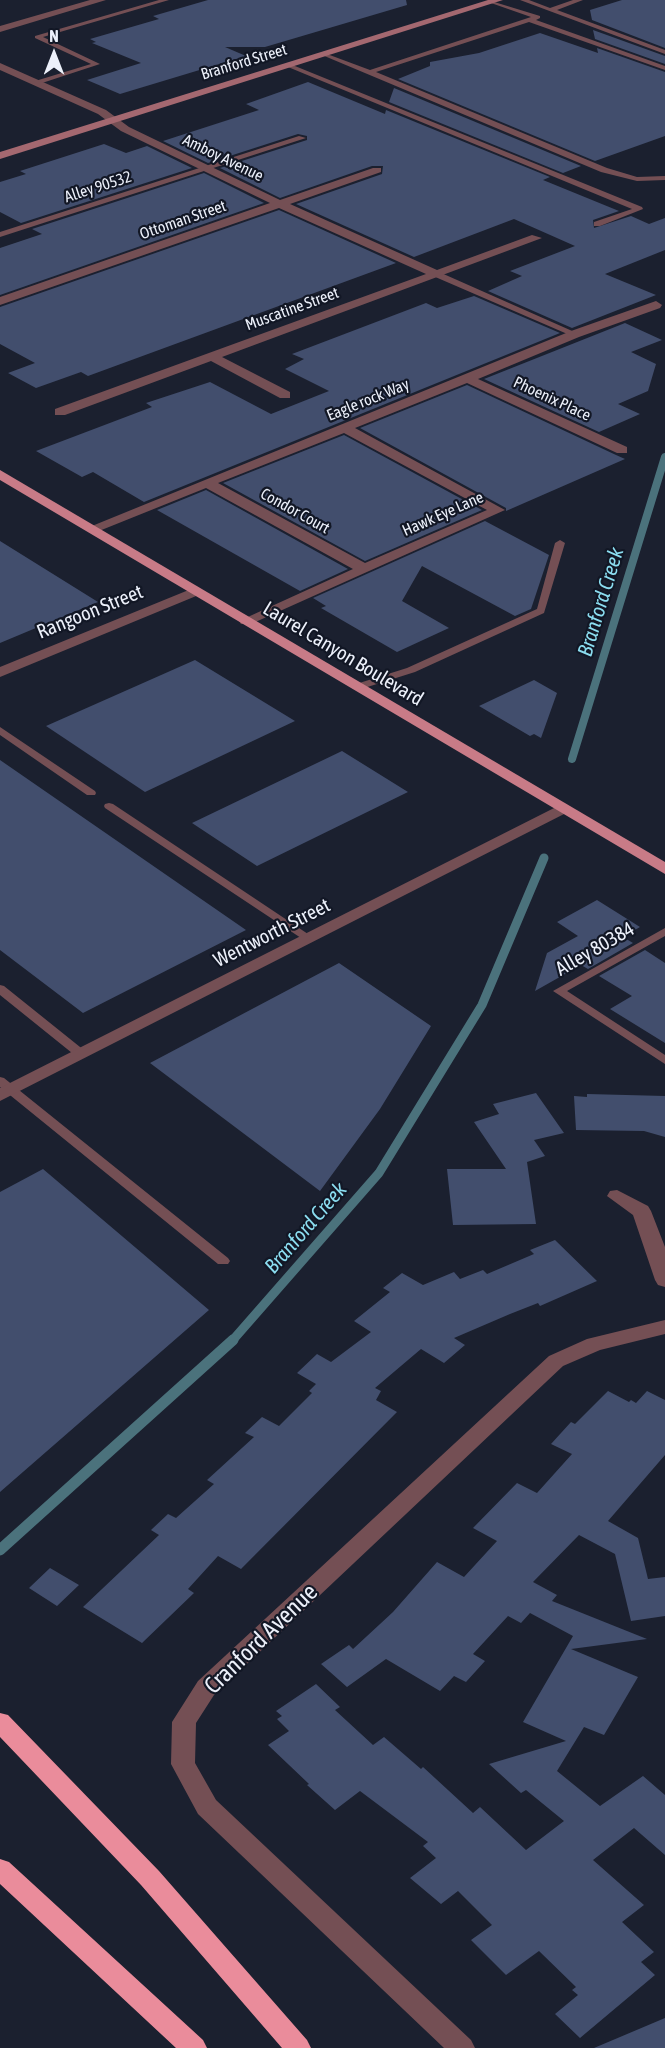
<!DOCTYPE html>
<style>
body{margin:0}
#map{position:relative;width:665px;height:2048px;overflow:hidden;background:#1b202f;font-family:"Asap Condensed",sans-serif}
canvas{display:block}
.north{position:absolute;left:24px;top:24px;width:60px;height:60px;-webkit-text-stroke:4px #121725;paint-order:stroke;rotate:0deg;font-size:16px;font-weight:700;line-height:24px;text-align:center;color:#ecf0fa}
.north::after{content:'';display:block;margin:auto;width:21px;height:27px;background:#ecf0fa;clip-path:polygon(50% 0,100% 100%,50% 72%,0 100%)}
</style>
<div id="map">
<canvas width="665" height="2048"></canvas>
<div class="north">N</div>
</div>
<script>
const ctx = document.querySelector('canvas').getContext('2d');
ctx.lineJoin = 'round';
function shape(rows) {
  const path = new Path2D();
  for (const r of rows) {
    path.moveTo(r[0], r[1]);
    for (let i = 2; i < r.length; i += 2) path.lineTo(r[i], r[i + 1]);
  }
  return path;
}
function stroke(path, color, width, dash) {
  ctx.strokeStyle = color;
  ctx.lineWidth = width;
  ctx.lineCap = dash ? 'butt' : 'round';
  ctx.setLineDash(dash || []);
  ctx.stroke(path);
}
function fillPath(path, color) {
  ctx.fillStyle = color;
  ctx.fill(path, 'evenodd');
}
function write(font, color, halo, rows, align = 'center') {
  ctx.font = font + ' "Asap Condensed",sans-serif';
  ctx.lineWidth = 4.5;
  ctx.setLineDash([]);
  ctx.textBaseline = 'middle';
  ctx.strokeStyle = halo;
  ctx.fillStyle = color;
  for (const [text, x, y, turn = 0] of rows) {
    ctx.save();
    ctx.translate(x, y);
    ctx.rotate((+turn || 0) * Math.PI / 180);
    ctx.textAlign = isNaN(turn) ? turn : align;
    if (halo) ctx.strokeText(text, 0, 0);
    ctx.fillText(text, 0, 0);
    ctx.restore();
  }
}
const streamFar2 = shape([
 [572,759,665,457]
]);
const streamFar1 = shape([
 [232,1341,379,1173,482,1005,544,858]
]);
const stream = shape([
 [0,1550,233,1340]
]);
const building = shape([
 [208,0,406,0,407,5,265,47,225,47,246,56,120,94,87,80,141,63,92,43,96,42,90,39,159,19,153,16],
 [622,0,665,0,665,48,592,20,590,10],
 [593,30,665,56,665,64,595,39],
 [540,33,598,53,597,48,665,72,665,136,595,161,398,79,430,66,430,62,479,53],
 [308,82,385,114,386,110,550,177,543,180,619,211,593,220,594,228,631,216,649,224,665,218,665,250,605,274,656,295,572,328,488,291,522,276,510,271,575,246,514,219,414,257,296,204,382,174,383,166,372,166,280,198,220,168,307,140,307,136,298,134,208,163,163,141,259,110,246,104],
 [394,88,581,166,563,173,389,102],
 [104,144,126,153,147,146,192,168,21,223,0,212,0,182,26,174,20,171],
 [204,173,264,203,0,295,0,248,42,234,32,229],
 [279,210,396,263,88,376,81,372,36,388,8,373,35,363,0,344,0,307],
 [474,296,560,333,144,502,93,472,82,477,36,451,152,407,146,403,210,382,271,414,329,391,285,369,304,359,292,354,426,303,437,308],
 [625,323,662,340,631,352,656,364,648,391,618,404,640,414,599,432,484,379],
 [467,385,616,455,625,459,506,511,506,508,360,428],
 [344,435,482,510,365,561,223,483],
 [206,490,348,569,300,591,157,510],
 [485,521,549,555,531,609,515,616,422,566,402,601,449,628,397,652,321,608,326,606,313,598],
 [0,541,98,602,0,643],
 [195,660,295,721,145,792,46,726],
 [534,680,557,693,541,738,534,734,530,736,479,706],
 [342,751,408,792,257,866,192,823],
 [0,760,246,930,83,1013,0,950],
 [597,900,640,927,623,937,633,943,588,969,581,965,535,991,547,953,578,936,557,922],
 [645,950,665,963,665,1043,610,1009,632,996,599,976],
 [339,963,431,1026,380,1109,320,1191,150,1063],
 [536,1093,564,1133,534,1140,545,1156,527,1162,536,1224,453,1225,447,1169,506,1169,474,1122,499,1114,493,1104],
 [587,1094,665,1096,665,1137,644,1131,576,1130,574,1096,587,1097],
 [43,1169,209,1310,0,1492,0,1192],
 [555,1240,597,1281,540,1306,538,1303,510,1314,454,1338,465,1345,444,1363,421,1349,375,1388,381,1391,376,1400,397,1412,241,1569,218,1556,188,1589,194,1593,142,1643,83,1607,159,1535,151,1530,168,1514,176,1518,214,1484,207,1480,254,1437,245,1433,262,1417,279,1426,312,1393,309,1391,316,1384,297,1373,317,1354,331,1362,371,1332,354,1321,390,1292,383,1288,402,1273,423,1285,454,1272,460,1279,483,1270,487,1274,534,1254,530,1250],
 [608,1391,629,1402,631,1400,636,1403,647,1391,665,1400,665,1455,608,1521,638,1538,648,1579,665,1577,665,1616,631,1621,615,1554,579,1535,533,1582,557,1595,552,1601,647,1639,571,1649,638,1677,604,1735,584,1727,557,1771,600,1806,643,1776,665,1795,665,1855,634,1828,593,1860,644,1905,622,1922,654,1952,641,1962,655,1975,580,2038,555,2014,578,1995,572,1990,576,1987,539,1951,506,1975,471,1940,492,1925,458,1891,441,1904,410,1878,436,1858,423,1846,428,1842,360,1791,335,1810,307,1785,309,1784,268,1745,289,1731,277,1719,282,1716,276,1711,316,1684,340,1707,335,1710,373,1745,384,1737,421,1769,423,1767,473,1813,480,1807,526,1850,564,1821,526,1790,521,1793,489,1764,566,1741,523,1722,573,1636,530,1613,521,1623,508,1616,473,1654,485,1661,466,1682,454,1676,440,1691,386,1659,347,1687,321,1664,349,1645,353,1649,393,1612,437,1562,464,1577,497,1541,473,1528,517,1483,537,1493,572,1454,551,1444,571,1422,575,1424],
 [50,1568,79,1585,57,1606,29,1588],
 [665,2018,665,2048,594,2048]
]);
const lane = shape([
 [159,0,169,0,43,37,100,64,39,84,32,82,91,64,35,38,35,36,159,0],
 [520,0,529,0,550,8,573,0,583,0,557,10,665,50,665,54,520,0],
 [491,1,540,16,540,18,536,20,665,66,665,70,529,22,376,72,607,168,637,177,665,176,665,180,637,181,601,172,322,55,327,54,370,70,531,17,491,3,491,1],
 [290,64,642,207,643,209,600,226,594,226,594,222,632,209,288,67,286,66,290,64],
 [299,136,306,138,0,237,0,232,299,136],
 [433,272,439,272,579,334,572,336,433,276,433,272],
 [560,540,565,543,544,613,415,672,361,689,353,689,352,687,353,685,407,668,537,609,555,543,560,540],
 [0,727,95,791,96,793,95,795,87,795,0,735,0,727],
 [109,803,113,804,314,938,312,940,304,940,105,808,104,806,105,804,109,803],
 [665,928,665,936,567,991,665,1055,665,1064,553,991,665,928],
 [0,985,4,986,85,1051,87,1054,85,1057,77,1057,0,995,0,985],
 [0,1077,4,1078,228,1258,230,1261,228,1264,218,1264,0,1087,0,1077]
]);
const street = shape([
 [90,0,106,0,0,32,0,26,90,0],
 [0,63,106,110,129,127,280,200,373,168,381,168,381,172,290,204,437,270,532,235,542,238,222,357,290,392,290,398,280,398,211,361,65,415,55,415,55,409,426,274,279,208,0,305,0,297,270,203,121,131,98,114,0,70,0,63],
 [656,301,662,305,660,308,579,337,478,379,627,447,627,453,617,453,467,383,355,428,505,510,251,624,241,624,239,621,353,569,206,488,99,531,94,532,87,528,571,331,656,301],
 [344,433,487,510,365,563,218,483,344,433],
 [196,587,203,591,201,594,0,677,0,667,196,587],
 [562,804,570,809,568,812,0,1101,0,1088,562,804],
 [617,1190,648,1206,651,1211,665,1247,665,1287,658,1285,655,1280,633,1215,607,1196,610,1191,617,1190],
 [665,1320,665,1334,600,1350,563,1366,214,1695,196,1723,195,1763,216,1800,471,2040,475,2048,444,2048,198,1814,171,1764,172,1722,198,1681,549,1356,587,1339,665,1320]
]);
const secondary = shape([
 [488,0,503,0,0,159,0,152,488,0]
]);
const primary = shape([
 [0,470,665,862,665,874,0,480,0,470]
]);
const highway = shape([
 [0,1713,8,1715,159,1871,307,2040,311,2048,282,2048,141,1885,0,1737,0,1713],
 [0,1859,9,1862,203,2040,207,2048,176,2048,0,1884,0,1859]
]);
const farStreetnames = [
 ["Branford Street",244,62,-17],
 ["Amboy Avenue",223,158,26],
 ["Alley 90532",98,187,-18],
 ["Ottoman Street",183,220,-19],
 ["Muscatine Street",292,309,-20],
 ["Phoenix Place",552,399,25],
 ["Eagle rock Way",368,400,-22],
 ["Condor Court",295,511,29],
 ["Hawk Eye Lane",443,514,-24]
];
const streetNames = [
 ["Rangoon Street",90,612,-22],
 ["Laurel Canyon Boulevard",343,654,31],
 ["Wentworth Street",272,933,-27],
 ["Alley 80384",595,949,-30]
];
const waterNames = [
 ["Branford Creek",601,602,-73],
 ["Branford Creek",306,1228,-49]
];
const nearStreetnames = [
 ["Cranford Avenue",261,1639,-44]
];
stroke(streamFar2, '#4b727c', 8);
stroke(streamFar1, '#4b727c', 9);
stroke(stream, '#4b727c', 11);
fillPath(building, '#424e6d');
fillPath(lane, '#744f54');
fillPath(street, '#744f54');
fillPath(secondary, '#a46870');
fillPath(primary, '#c87b87');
fillPath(highway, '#ea8c9b');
write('16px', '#ecf0fa', '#121725', farStreetnames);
write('20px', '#ecf0fa', '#121725', streetNames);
write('italic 21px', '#8bddf0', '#121725', waterNames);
write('24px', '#ecf0fa', '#121725', nearStreetnames);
</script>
